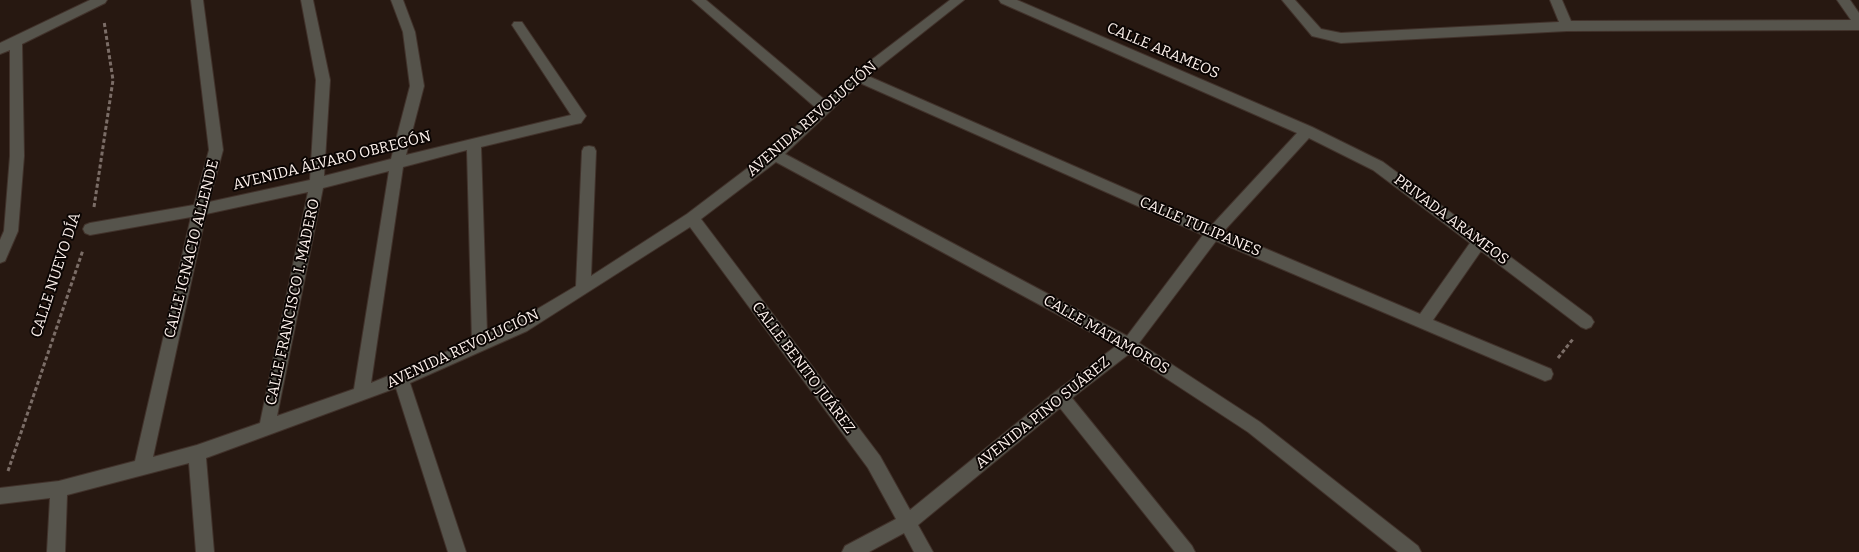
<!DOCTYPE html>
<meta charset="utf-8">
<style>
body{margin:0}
canvas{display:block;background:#271811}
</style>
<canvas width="1859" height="552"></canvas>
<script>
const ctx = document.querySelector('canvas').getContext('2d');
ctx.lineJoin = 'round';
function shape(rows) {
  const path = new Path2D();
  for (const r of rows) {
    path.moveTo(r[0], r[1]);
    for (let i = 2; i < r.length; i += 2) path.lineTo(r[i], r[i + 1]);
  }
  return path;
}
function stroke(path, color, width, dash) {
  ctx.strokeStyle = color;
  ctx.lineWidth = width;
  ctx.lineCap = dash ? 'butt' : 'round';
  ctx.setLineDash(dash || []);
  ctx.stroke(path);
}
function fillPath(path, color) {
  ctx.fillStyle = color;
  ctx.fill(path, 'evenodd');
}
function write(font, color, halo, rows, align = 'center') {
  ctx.font = font + ' Bitter,serif';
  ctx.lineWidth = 4;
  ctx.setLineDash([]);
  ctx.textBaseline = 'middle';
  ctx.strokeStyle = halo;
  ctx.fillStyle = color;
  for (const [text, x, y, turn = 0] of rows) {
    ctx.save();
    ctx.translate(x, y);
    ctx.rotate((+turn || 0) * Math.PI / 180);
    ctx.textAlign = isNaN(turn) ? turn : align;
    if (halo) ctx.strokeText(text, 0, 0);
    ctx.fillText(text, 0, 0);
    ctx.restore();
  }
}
const path = shape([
 [94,207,113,80,104,21],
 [1558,358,1573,339],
 [8,471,83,250]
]);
const street = shape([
 [90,0,107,0,105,3,22,44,24,156,18,231,5,261,0,263,0,240,4,231,10,156,10,50,0,54,0,43,90,0],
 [191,0,203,0,223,150,209,202,310,180,316,80,301,0,313,0,330,80,324,176,391,159,410,86,403,32,391,0,403,0,415,32,424,86,406,155,571,115,512,25,514,22,522,22,586,116,581,123,576,124,481,147,487,334,517,321,576,286,582,151,584,147,589,146,594,147,596,151,591,276,687,214,770,151,816,108,692,0,706,0,825,100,853,74,950,0,964,0,868,76,1211,226,1297,133,1001,3,999,0,1017,0,1312,127,1383,162,1591,317,1594,322,1591,327,1586,329,1581,327,1481,251,1433,320,1551,369,1553,374,1551,379,1545,381,1216,241,1139,343,1260,422,1418,546,1421,552,1398,552,1248,432,1129,354,1072,398,1192,546,1195,552,1175,552,1060,408,918,525,933,552,914,552,904,533,869,552,842,552,845,546,896,519,868,468,690,227,527,331,410,383,466,552,448,552,396,388,206,458,214,552,196,552,189,463,67,495,65,552,47,552,50,498,0,504,0,488,59,481,135,461,191,217,90,235,85,233,83,229,85,225,90,223,194,205,209,150,191,0],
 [860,83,1203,235,1127,336,785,154,860,83],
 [1309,138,1373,170,1470,243,1420,314,1224,231,1309,138],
 [467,150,472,341,371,383,403,167,467,150],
 [776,162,1116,346,1055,392,910,510,880,456,701,219,776,162],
 [389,171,354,389,277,416,323,188,389,171],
 [308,192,260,423,197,445,153,457,206,214,308,192],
 [1282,0,1295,0,1321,29,1341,33,1559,22,1550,0,1562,0,1571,21,1851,20,1837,0,1850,0,1859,13,1859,30,1567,31,1341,43,1312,36,1282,0]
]);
const streetNames = [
 ["CALLE ARAMEOS",1163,51,23],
 ["AVENIDA REVOLUCIÓN",812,119,-41],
 ["AVENIDA ÁLVARO OBREGÓN",332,161,-14],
 ["PRIVADA ARAMEOS",1451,220,37],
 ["CALLE TULIPANES",1200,227,23],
 ["CALLE IGNACIO ALLENDE",192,249,-76],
 ["CALLE NUEVO DÍA",56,275,-72],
 ["CALLE FRANCISCO I. MADERO",293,302,-78],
 ["CALLE MATAMOROS",1106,335,30],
 ["AVENIDA REVOLUCIÓN",463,349,-25],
 ["CALLE BENITO JUÁREZ",803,368,53],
 ["AVENIDA PINO SUÁREZ",1043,413,-39]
];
stroke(street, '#41322b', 2);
stroke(path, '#7b6d67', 3, [4, 2.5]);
fillPath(street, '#56544c');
write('15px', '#fdf1ec', '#0b0503', streetNames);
</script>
